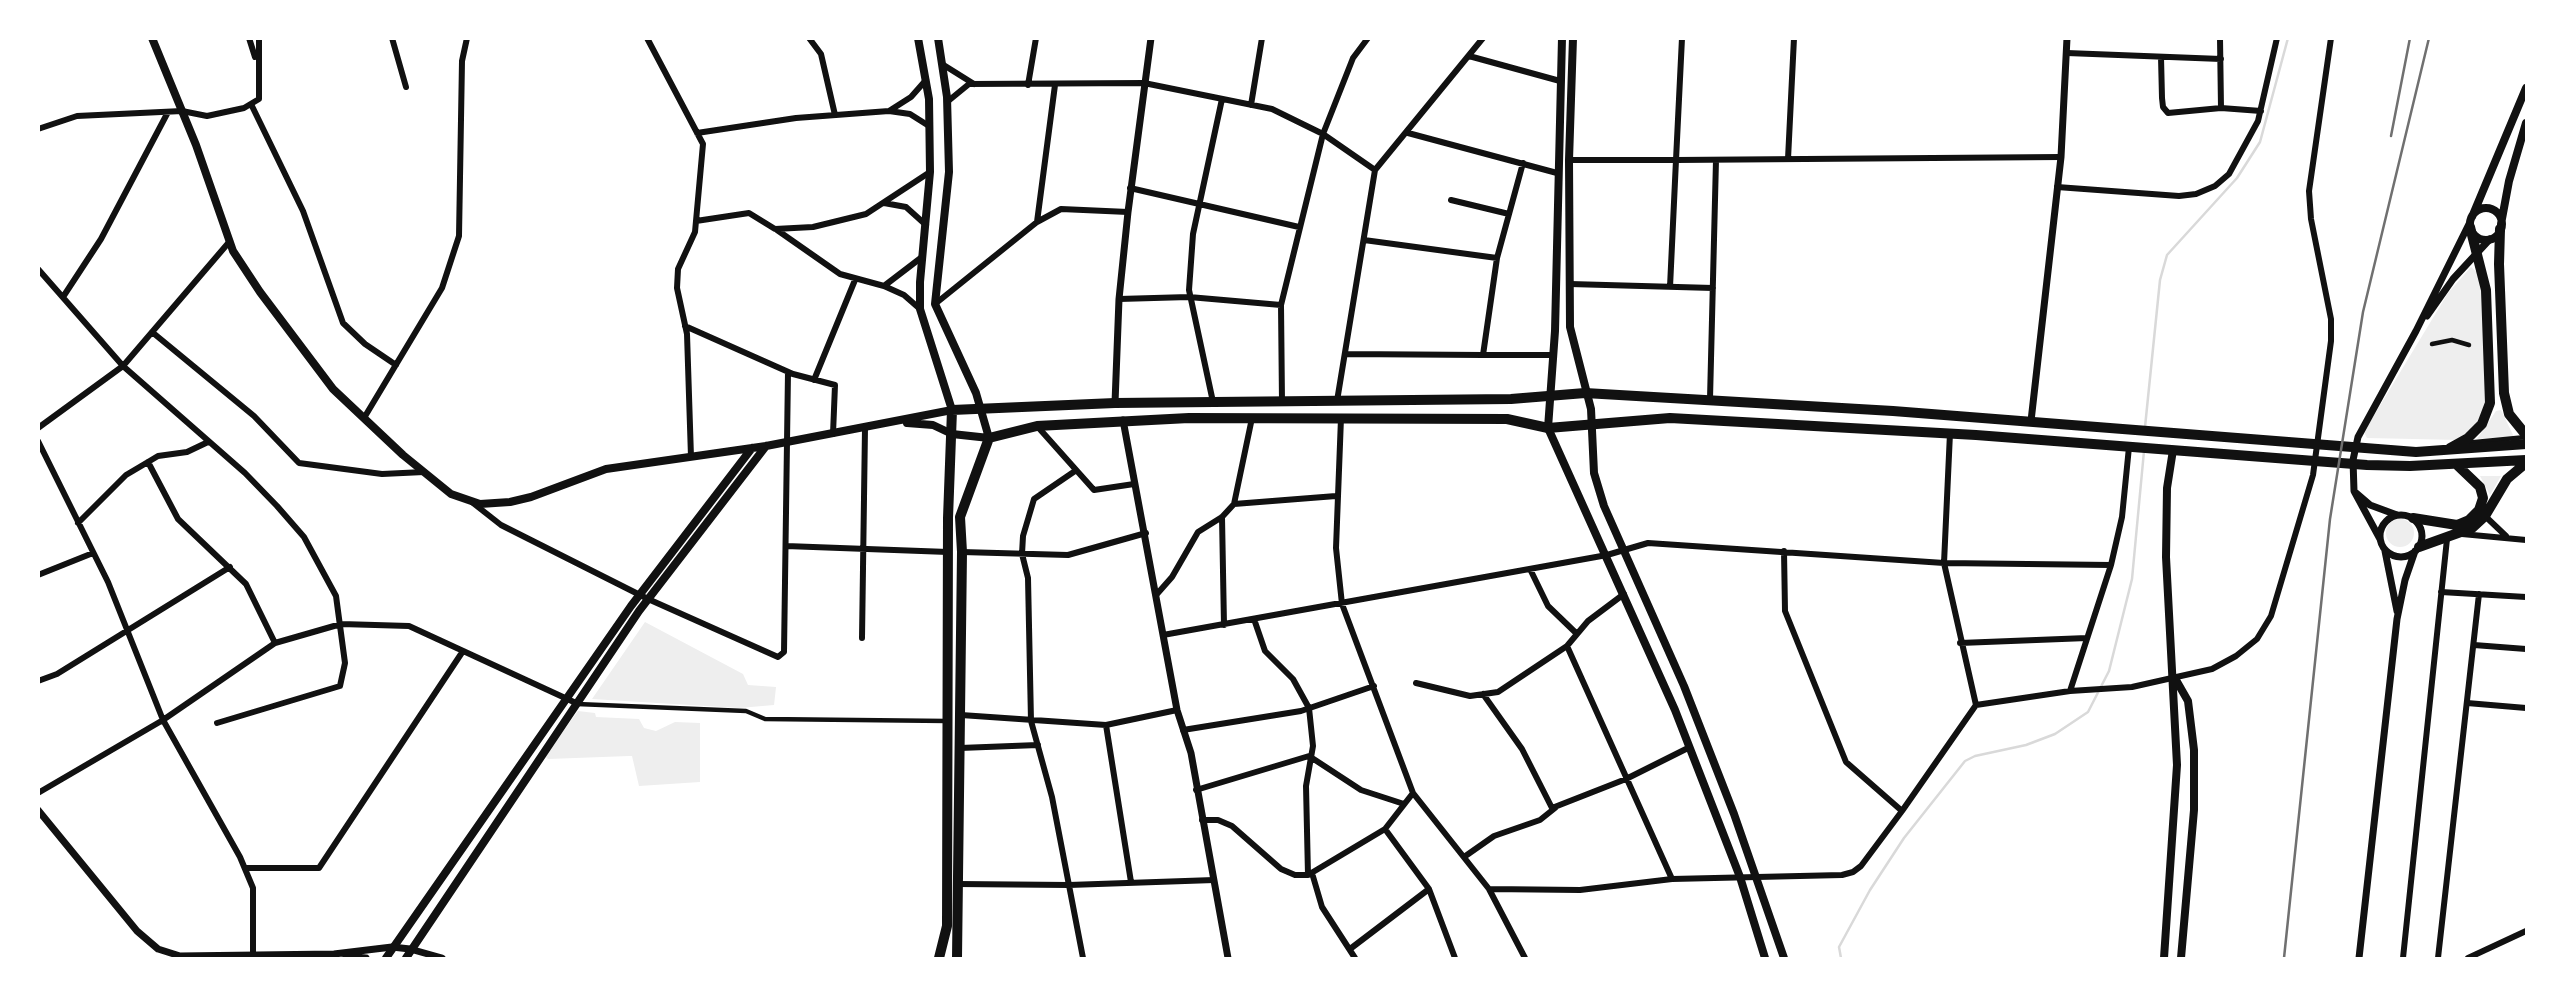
<!DOCTYPE html>
<style>
body{margin:0}
#map{position:relative;width:2565px;height:997px;overflow:hidden;background:#fff;font-family:Rubik,sans-serif}
canvas{display:block}
.frame{position:absolute;inset:0;border:40px solid #fff;pointer-events:none}
</style>
<div id="map">
<canvas width="2565" height="997"></canvas>
<div class="frame"></div>
</div>
<script>
const ctx = document.querySelector('canvas').getContext('2d');
ctx.lineJoin = 'round';
function fillPath(path, color) {
  ctx.fillStyle = color;
  ctx.fill(path, 'evenodd');
}
function shape(rows) {
  const path = new Path2D();
  for (const r of rows) {
    if (r.length === 3) {
      path.moveTo(r[0] + r[2], r[1]);
      path.arc(r[0], r[1], r[2], 0, 2 * Math.PI);
      continue;
    }
    path.moveTo(r[0], r[1]);
    for (let i = 2; i < r.length; i += 2) path.lineTo(r[i], r[i + 1]);
  }
  return path;
}
function stroke(path, color, width, dash) {
  ctx.strokeStyle = color;
  ctx.lineWidth = width;
  ctx.lineCap = dash ? 'butt' : 'round';
  ctx.setLineDash(dash || []);
  ctx.stroke(path);
}
const green = shape([
 [2471,267,2481,276,2487,407,2481,420,2460,440,2367,438,2364,432,2448,293],
 [2501,410,2514,437,2477,439,2496,411],
 [2480,476,2501,476,2490,495],
 [2400,533,14],
 [645,622,743,674,748,685,776,687,774,705,739,708,592,699],
 [578,711,595,713,596,717,639,719,644,728,656,731,675,722,700,723,700,782,639,786,632,756,629,756,548,759,545,756]
]);
const stream = shape([
 [2145,427,2160,280,2167,255,2237,178,2260,142,2288,38],
 [1841,958,1839,947,1870,890,1904,838,1965,761,1975,756,2026,745,2055,734,2088,712,2109,671,2132,579,2144,451]
]);
const pedestrian = shape([
 [2432,344,2452,340,2469,345],
 [2465,443,2526,437],
 [577,704,746,711,765,719,947,721]
]);
const minor = shape([
 [249,38,255,57],
 [392,38,406,87],
 [647,38,703,144,695,232,678,269,677,288,687,334,691,457],
 [809,38,821,54,835,115],
 [1682,38,1676,160,2061,157],
 [2220,38,2221,108],
 [2067,53,2221,59],
 [1469,56,1560,81],
 [2161,57,2162,98,2163,107,2168,113,2221,108,2261,111],
 [942,64,974,84],
 [926,80,911,97,889,111,910,114,929,126],
 [1028,85,1036,38],
 [947,102,969,84,1144,83,1272,109,1323,134,1375,170,1483,38],
 [251,104,303,211,343,323,365,344,396,365],
 [1251,105,1262,38],
 [38,129,77,116,182,111,207,116,244,108,259,99,259,38],
 [697,133,796,118,889,111],
 [1408,133,1557,173],
 [1788,159,1794,38],
 [1569,160,1676,160,1670,287],
 [2057,187,2179,196,2196,194,2215,186,2229,174,2258,121,2277,38],
 [1130,188,1299,227],
 [1451,200,1509,214],
 [884,203,906,207,926,225],
 [696,221,749,213,775,229,813,227,866,214,930,172],
 [1037,222,1055,85],
 [777,230,840,274,884,286,904,295,920,309],
 [1364,240,1497,258,1523,163],
 [1497,258,1483,355,1553,355],
 [38,269,123,366,245,473,277,506,304,537,336,596,345,663,340,686,217,723],
 [1570,284,1713,288],
 [884,286,922,257],
 [63,297,101,239,168,112],
 [1119,299,1189,297,1281,305,1323,134,1353,58,1368,38],
 [935,304,1037,222,1061,209,1128,212],
 [1281,305,1282,402],
 [685,326,793,374,835,385,833,434],
 [152,332,254,416,299,463,382,474,424,472],
 [1345,354,1483,355],
 [814,380,855,280],
 [1710,399,1716,160],
 [1337,401,1375,170],
 [1213,402,1189,290,1193,234,1222,99],
 [364,418,442,288,459,236,462,61,467,38],
 [1341,418,1336,548,1342,604,1413,793,1489,889,1580,890,1672,879,1842,875,1853,872,1861,866,1902,811,1976,705],
 [1037,426,1094,490,1134,484],
 [38,428,123,366,230,241],
 [1950,433,1944,563,1976,705],
 [38,441,108,582,163,720,240,857,253,888,253,955],
 [148,462,178,519,246,584,275,643],
 [1075,471,1034,499,1023,536,1022,554,1028,578,1031,721,1052,797,1083,958],
 [473,503,501,525,648,599,778,657,784,652,788,372],
 [1234,504,1336,496],
 [2485,516,2506,536],
 [1222,517,1224,625],
 [78,523,126,475,148,462,158,456,187,452,208,442],
 [2462,534,2526,540],
 [786,546,948,552],
 [1784,551,1785,611,1846,762,1902,811],
 [962,552,1068,555,1146,533],
 [1530,569,1548,606,1576,633],
 [38,575,93,553],
 [2441,592,2526,597],
 [1157,594,1172,577,1198,532,1222,517,1234,504,1252,418],
 [1254,619,1265,651,1293,679,1309,708,1313,746,1306,786,1308,875],
 [1163,635,1607,555,1648,543,1944,563,2111,565],
 [862,638,865,428],
 [1960,643,2087,638],
 [2474,645,2526,649],
 [1567,646,1672,879],
 [38,681,57,674,230,567],
 [1416,683,1470,696,1498,692,1567,646,1588,621,1624,594],
 [2070,691,2132,687,2212,669,2236,656,2257,639,2271,616,2313,475,2331,341,2331,319,2311,219,2309,191,2331,38],
 [1483,694,1522,749,1552,808,1626,779,1690,747],
 [2467,703,2526,708],
 [1976,705,2070,691,2111,565,2122,517,2129,447],
 [961,715,1106,725,1177,710],
 [1106,725,1131,882],
 [1183,730,1301,711,1374,686],
 [960,748,1038,745],
 [1196,790,1309,756,1361,790,1404,804],
 [38,793,163,720,275,643,341,624,409,626,576,703],
 [1202,820,1218,820,1232,826,1281,869,1295,875,1308,875,1385,829,1413,793],
 [1385,829,1429,889,1455,958],
 [1464,857,1494,836,1540,820,1555,808],
 [245,868,319,868,463,651],
 [1312,873,1322,907,1355,958],
 [958,884,1069,885,1214,880],
 [1489,889,1525,958],
 [1350,949,1429,889],
 [2403,958,2447,539],
 [2438,958,2479,594],
 [2468,958,2526,931]
]);
const tertiary = shape([
 [2427,316,2453,279,2490,239],
 [1115,403,1119,299,1128,212,1151,38],
 [1123,420,1177,710,1191,753,1228,958],
 [2031,421,2061,157,2067,38],
 [2356,493,2370,505,2397,515],
 [2401,536,21],
 [2380,539,2354,491,2353,460,2358,437,2416,331,2470,222],
 [2385,551,2397,611],
 [38,810,137,931,158,949,180,956,334,954,392,947,410,949,442,958],
 [346,956,366,958],
 [2359,958,2397,619,2405,580,2415,551]
]);
const secondary = shape([
 [152,38,196,145,233,251,260,292,333,389,403,455,451,494,480,504,510,502,531,497,606,469,766,446,952,410,920,309,920,282,930,172,929,99,918,38],
 [1562,38,1555,331,1548,428,1675,710,1740,877,1765,958],
 [1573,38,1569,160,1570,327,1591,409,1594,473,1604,506,1684,686,1734,814,1784,958],
 [2486,224,16],
 [2472,217,2526,88],
 [2501,224,2509,181,2526,123],
 [907,423,933,425,952,434,989,438,976,393,935,304,949,172,947,97,938,38],
 [2176,680,2188,701,2194,750,2194,810,2181,958],
 [386,958,631,606,752,448],
 [406,958,639,611,766,446],
 [2164,958,2177,765,2166,557,2167,488,2173,450]
]);
const primary = shape([
 [2500,229,2499,264,2504,393,2509,414,2526,435],
 [2450,448,2468,438,2482,424,2490,403,2486,290,2470,227],
 [2413,518,2457,525,2469,520,2479,510,2483,498,2480,487,2457,465],
 [2419,547,2472,528,2485,516,2507,479,2526,463],
 [939,958,947,926,948,518,952,410,1115,403,1511,399,1585,393,1893,411,2416,452,2526,444],
 [957,958,962,552,960,517,989,438,1037,426,1189,418,1507,419,1548,428,1670,418,1976,435,2367,465,2410,466,2526,460]
]);
const rail = shape([
 [2391,136,2410,38],
 [2284,958,2330,519,2363,312,2429,38]
]);
fillPath(green, '#eee');
stroke(stream, '#d9d9d9', 2.5);
stroke(pedestrian, '#111', 4.5);
stroke(minor, '#111', 6);
stroke(tertiary, '#111', 7);
stroke(secondary, '#111', 8);
stroke(primary, '#111', 10);
stroke(rail, '#707070', 2.5);
</script>
